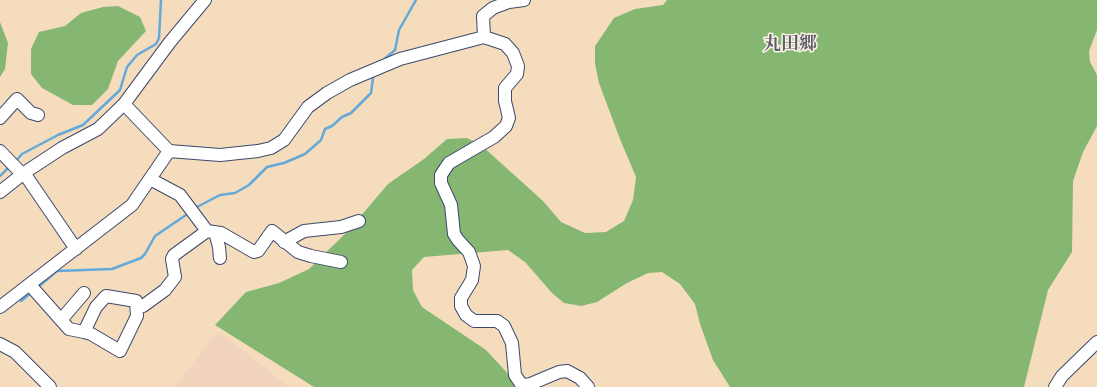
<!DOCTYPE html>
<meta charset="utf-8">
<style>
body{margin:0}
canvas{display:block;background:#f4dcbc}
</style>
<canvas width="1097" height="387"></canvas>
<script>
const ctx = document.querySelector('canvas').getContext('2d');
ctx.lineJoin = 'round';
function fillPath(path, color) {
  ctx.fillStyle = color;
  ctx.fill(path, 'evenodd');
}
function shape(rows) {
  const path = new Path2D();
  for (const r of rows) {
    path.moveTo(r[0], r[1]);
    for (let i = 2; i < r.length; i += 2) path.lineTo(r[i], r[i + 1]);
  }
  return path;
}
function stroke(path, color, width, dash) {
  ctx.strokeStyle = color;
  ctx.lineWidth = width;
  ctx.lineCap = dash ? 'butt' : 'round';
  ctx.setLineDash(dash || []);
  ctx.stroke(path);
}
function write(font, color, halo, rows, align = 'center') {
  ctx.font = font + ' Alegreya,"Noto Serif JP",serif';
  ctx.lineWidth = 3;
  ctx.setLineDash([]);
  ctx.textBaseline = 'middle';
  ctx.strokeStyle = halo;
  ctx.fillStyle = color;
  for (const [text, x, y, turn = 0] of rows) {
    ctx.save();
    ctx.translate(x, y);
    ctx.rotate((+turn || 0) * Math.PI / 180);
    ctx.textAlign = isNaN(turn) ? turn : align;
    if (halo) ctx.strokeText(text, 0, 0);
    ctx.fillText(text, 0, 0);
    ctx.restore();
  }
}
const built = shape([
 [218,331,289,387,174,387]
]);
const forest = shape([
 [667,0,1097,0,1097,30,1089,51,1090,62,1097,75,1097,126,1083,152,1073,181,1072,252,1048,290,1024,387,730,387,713,360,700,324,695,304,680,284,662,272,648,273,627,283,597,302,581,306,564,303,552,293,525,262,508,250,424,257,412,270,413,290,422,307,486,350,511,377,517,387,314,387,215,325,246,292,279,283,309,269,348,231,388,184,424,159,447,139,467,138,481,145,543,201,561,222,585,233,606,232,624,221,633,200,636,177,620,139,599,83,595,64,595,46,614,18,635,9,663,5],
 [118,6,140,17,146,31,118,61,108,89,92,105,73,105,42,88,31,74,31,49,39,32,65,26,81,13,103,7],
 [0,22,8,43,5,69,0,77]
]);
const stream = shape([
 [382,61,395,50,399,30,416,0],
 [15,162,22,154,58,135,83,125,120,90,127,67,137,55,156,44,159,38,161,0],
 [0,176,10,166],
 [197,207,220,195,235,193,249,185,267,167,284,163,305,154,321,140,325,129,332,126,342,117,351,113,371,93,373,78],
 [37,288,57,271,112,269,141,258,145,254,155,236,186,215],
 [21,301,32,292]
]);
const minor = shape([
 [484,37,483,16,493,8,509,2,524,0],
 [124,104,169,151,220,155,258,151,271,148,284,140,308,107,327,93,350,80,400,59,484,37,505,44,513,53,518,66,517,74,505,88,505,101,509,118,506,126,494,137,449,163,441,175,441,183,451,205,454,234,458,240,469,252,474,266,472,280,461,298,461,306,466,315,474,321,497,321,504,326,512,343,515,375,521,384,528,385,559,372,567,371,580,378,588,387],
 [0,118,17,99,31,113,38,115],
 [0,151,22,174],
 [24,173,76,249],
 [150,179,180,195,207,231,221,233,254,252,258,251,272,231,298,252,311,256,341,262],
 [0,192,24,173,62,148,98,129,124,104,170,42,205,0],
 [215,232,219,247,220,258],
 [284,242,304,231,341,227,359,221],
 [30,285,61,320,84,293],
 [0,307,132,205,169,151],
 [138,307,143,306,165,290,175,277,172,259,174,255,207,231],
 [61,320,69,329,84,332,91,334,120,351,137,316,136,301,106,296,96,307,84,332],
 [0,344,15,352,50,387],
 [1055,387,1062,376,1097,342]
]);
const quarterNames = [
 ["丸田郷",790,45]
];
fillPath(built, '#f2d4be');
fillPath(forest, '#86b772');
stroke(stream, '#63a9d9', 2.5);
stroke(minor, '#3c496c', 14);
stroke(minor, '#fff', 12);
write('bold 18px', '#615f6e', '#fcf5e5', quarterNames);
</script>
